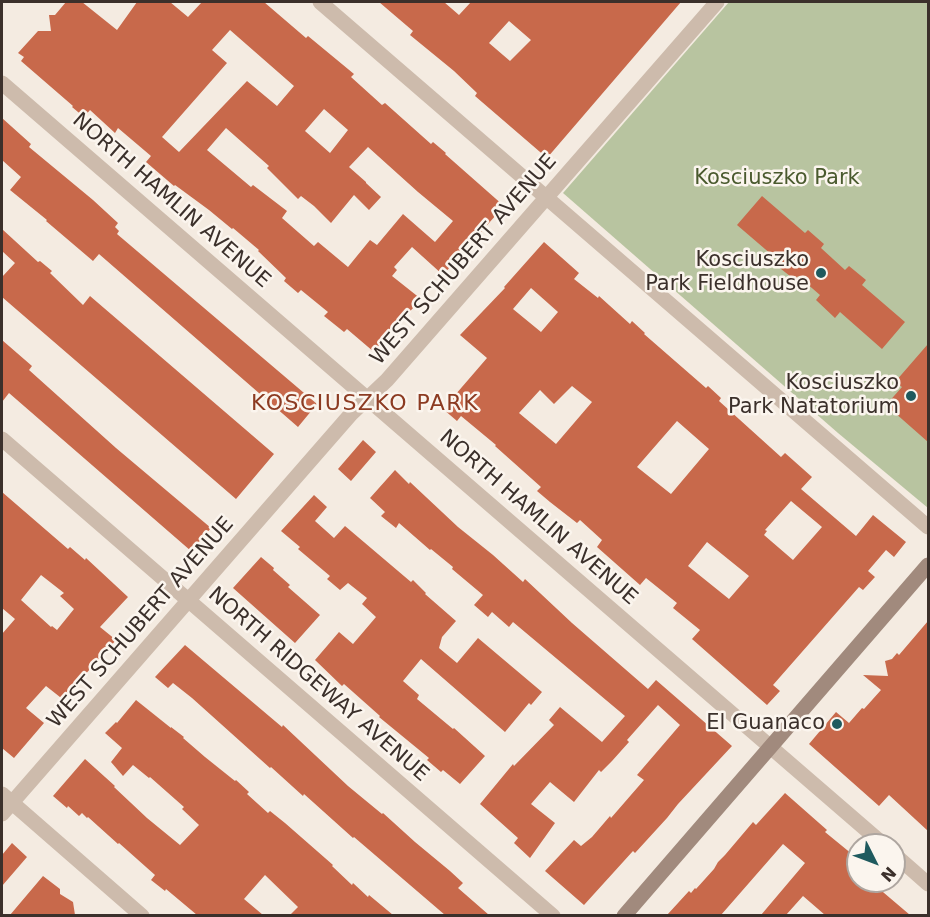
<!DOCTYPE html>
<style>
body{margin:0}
#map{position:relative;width:930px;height:917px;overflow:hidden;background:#f4ebe1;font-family:"DejaVu Sans",sans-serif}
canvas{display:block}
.frame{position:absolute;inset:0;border:3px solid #3b302b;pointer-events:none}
.north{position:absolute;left:846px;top:833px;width:60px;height:60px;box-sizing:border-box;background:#fbf5ee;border:2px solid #aea6a0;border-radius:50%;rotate:132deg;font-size:16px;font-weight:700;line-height:24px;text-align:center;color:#3b302b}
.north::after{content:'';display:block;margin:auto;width:21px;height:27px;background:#1f5a5e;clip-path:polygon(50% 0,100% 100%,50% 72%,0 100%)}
</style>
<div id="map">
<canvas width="930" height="917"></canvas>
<div class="frame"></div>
<div class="north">N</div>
</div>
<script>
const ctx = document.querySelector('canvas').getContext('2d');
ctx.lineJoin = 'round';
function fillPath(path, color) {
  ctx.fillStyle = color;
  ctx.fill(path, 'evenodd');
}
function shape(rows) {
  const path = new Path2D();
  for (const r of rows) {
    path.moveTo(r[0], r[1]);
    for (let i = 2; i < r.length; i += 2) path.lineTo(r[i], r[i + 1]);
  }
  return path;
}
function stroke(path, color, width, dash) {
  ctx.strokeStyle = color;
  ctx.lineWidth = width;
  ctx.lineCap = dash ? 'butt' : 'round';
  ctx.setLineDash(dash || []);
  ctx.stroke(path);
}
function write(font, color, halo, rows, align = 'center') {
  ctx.font = font + ' "DejaVu Sans",sans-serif';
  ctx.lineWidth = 5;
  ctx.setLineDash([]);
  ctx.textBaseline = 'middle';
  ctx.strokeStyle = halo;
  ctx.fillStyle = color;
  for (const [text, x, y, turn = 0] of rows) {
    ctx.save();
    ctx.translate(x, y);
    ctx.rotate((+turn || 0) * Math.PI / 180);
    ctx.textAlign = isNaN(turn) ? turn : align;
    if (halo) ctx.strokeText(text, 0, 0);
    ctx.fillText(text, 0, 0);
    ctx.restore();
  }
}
const green = shape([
 [729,2,928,2,928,508,838,433,563,193]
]);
const building = shape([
 [66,2,82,2,117,30,137,2,170,2,188,17,202,2,264,2,306,38,308,36,354,74,351,77,382,105,385,103,431,144,433,142,446,153,445,154,504,206,443,275,412,247,394,267,397,270,392,276,421,299,374,352,347,329,344,332,324,316,328,312,301,290,298,293,284,281,286,278,258,251,259,250,233,228,232,229,209,210,175,185,174,186,146,162,151,156,118,128,115,133,90,110,84,117,72,107,73,106,21,61,24,57,18,53,38,31,51,31,49,15,55,15],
 [230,30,294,86,277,106,247,81,179,152,162,137,227,63,212,50],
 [324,109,348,130,330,153,305,131],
 [226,128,269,166,267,168,298,199,301,196,314,206,331,223,354,195,369,210,381,197,366,183,366,182,349,167,368,147,418,192,453,221,435,242,403,214,377,245,370,240,348,267,318,242,314,246,282,218,287,211,253,185,251,187,207,150],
 [379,2,444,2,459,15,471,2,681,2,547,158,475,96,477,93,454,71,410,35,413,31],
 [509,21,531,40,510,61,489,43],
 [2,118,31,144,29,147,93,200,118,223,115,227,119,231,117,234,317,404,298,427,99,254,93,261,46,221,47,220,10,190,21,177,2,160],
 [762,196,805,233,808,230,824,244,821,248,845,270,849,266,866,280,862,285,905,322,882,349,840,312,835,318,816,300,820,295,798,276,795,280,776,265,779,261,737,225],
 [2,229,38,262,40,261,52,271,50,273,83,305,90,296,274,454,236,499,2,297,2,277,15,263,2,251],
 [544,242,579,273,574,279,598,298,599,296,630,324,632,321,645,333,644,334,706,388,708,386,721,398,719,401,781,457,785,453,812,477,801,489,856,536,873,515,906,542,894,557,886,550,868,571,875,577,863,590,859,587,773,685,780,691,767,705,692,639,700,630,673,608,677,603,646,578,640,585,597,547,602,540,580,520,577,523,550,502,537,491,541,487,495,446,496,445,461,416,457,421,443,409,487,358,460,335,505,288,504,287],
 [531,288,558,312,541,332,513,309],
 [572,386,592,402,556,444,519,413,540,390,554,404],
 [677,421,709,449,671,494,637,467],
 [791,501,822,527,793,560,764,535,767,531,765,530],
 [707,542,749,576,729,599,688,566],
 [2,340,32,366,29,370,116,448,211,528,191,551,9,393,2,402],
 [928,344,928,442,886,405,902,387,895,382],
 [363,440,376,452,351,481,338,469],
 [395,470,409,484,410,482,458,527,493,555,523,582,525,579,572,623,648,689,656,680,732,746,678,804,667,818,635,853,633,851,584,905,545,871,574,840,581,846,592,837,610,816,611,818,644,780,637,775,680,725,658,705,627,740,629,742,612,761,601,772,599,770,574,802,550,782,531,804,555,823,530,858,514,843,518,838,480,804,513,764,514,766,554,725,549,720,560,707,602,742,625,716,513,622,509,627,492,612,488,617,474,605,483,595,452,569,453,567,431,549,430,550,399,523,396,528,381,516,385,512,370,498],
 [2,492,68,549,70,547,85,560,86,558,128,597,100,627,116,640,74,687,75,688,65,701,46,686,26,708,44,723,14,758,2,748,2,634,15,619,2,608],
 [41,575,64,593,60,596,74,609,57,630,52,626,51,627,21,600],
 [314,495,327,507,315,521,334,538,345,526,411,582,413,580,426,593,425,594,456,621,442,637,439,648,457,663,478,638,542,692,531,705,529,703,505,732,421,659,403,681,419,695,417,699,453,729,454,728,485,756,460,784,443,770,441,772,427,760,429,758,379,717,380,716,344,684,342,686,315,660,339,632,353,644,376,617,362,604,367,598,348,583,340,590,327,579,330,576,298,549,300,547,281,531],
 [261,557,274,568,273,570,290,585,288,587,320,615,295,643,233,588],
 [928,621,928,831,889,795,879,806,809,744,836,712,849,723,862,708,864,709,881,690,863,675,888,676,885,661,892,659,897,653,899,655],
 [185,645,282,727,283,725,348,786,382,814,383,813,415,842,450,871,463,883,458,888,489,915,445,915,354,837,353,838,304,794,303,796,271,767,270,768,192,698,173,683,168,688,155,677],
 [136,700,171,728,171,727,184,737,183,738,205,757,235,781,236,780,249,792,247,794,268,813,270,811,285,823,333,865,332,866,352,885,353,883,368,897,369,895,393,915,290,915,298,907,265,875,244,899,263,915,197,915,166,889,165,891,151,880,155,875,119,843,118,844,88,817,87,818,82,813,79,816,68,806,67,808,53,796,85,759,115,786,114,787,147,818,180,845,199,825,182,809,184,807,150,777,149,778,133,765,123,776,111,762,122,748,105,733,116,722,117,723],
 [785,793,827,830,825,832,858,859,858,881,870,881,910,915,825,915,803,896,786,915,761,915,805,863,783,844,721,915,667,915,689,891,691,893,695,888,696,889,714,869,718,862,725,855,753,822,756,825],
 [12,843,27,857,2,886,2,855],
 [43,876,60,889,60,894,73,902,75,915,10,915]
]);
const street = shape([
 [320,2,928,527],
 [2,83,884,845],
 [2,439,553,916],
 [2,794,142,916],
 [2,814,351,414,387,380,717,2],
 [894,854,928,884]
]);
const secondary = shape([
 [624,916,928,565]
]);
const markers = [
 [821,273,6,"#1f5a5e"],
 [911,396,6,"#1f5a5e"],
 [837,724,6,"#1f5a5e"]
];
const parkNames = [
 ["Kosciuszko Park",777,179]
];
const streetNames = [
 ["NORTH HAMLIN AVENUE",171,201,41],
 ["WEST SCHUBERT AVENUE",464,260,-49],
 ["NORTH HAMLIN AVENUE",538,518,41],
 ["WEST SCHUBERT AVENUE",141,623,-49],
 ["NORTH RIDGEWAY AVENUE",318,685,41]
];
const poiNames = [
 ["Kosciuszko",809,261],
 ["Park Fieldhouse",809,285],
 ["Kosciuszko",899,384],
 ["Park Natatorium",899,408],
 ["El Guanaco",825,724]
];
const neighbourhoodNames = [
 ["KOSCIUSZKO PARK",365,404]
];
fillPath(green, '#b8c4a0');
fillPath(building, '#c8694b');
stroke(street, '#cdbbac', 15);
stroke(secondary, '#a18a7d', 15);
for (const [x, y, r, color] of markers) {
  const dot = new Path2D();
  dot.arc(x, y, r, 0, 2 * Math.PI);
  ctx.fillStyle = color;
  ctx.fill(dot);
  stroke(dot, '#fbf5ee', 2);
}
write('21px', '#4a5a2e', '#fbf5ee', parkNames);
write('21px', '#3b302b', '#fbf5ee', streetNames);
write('21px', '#3b302b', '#fbf5ee', poiNames, 'right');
ctx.letterSpacing = '1.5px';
write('22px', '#8c3b22', '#fbf5ee', neighbourhoodNames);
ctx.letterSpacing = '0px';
</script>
